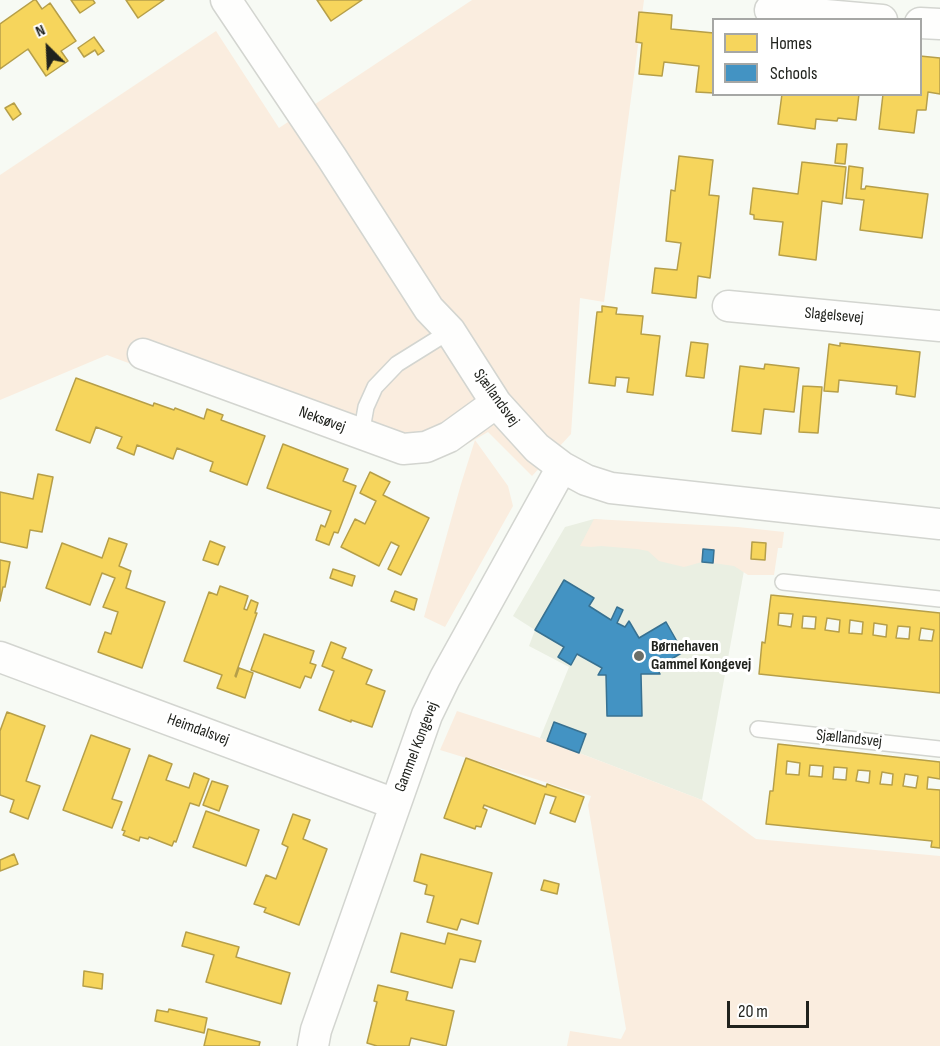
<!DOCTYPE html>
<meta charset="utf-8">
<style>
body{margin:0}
#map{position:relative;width:940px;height:1046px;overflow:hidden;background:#f7faf4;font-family:"Sofia Sans Condensed",sans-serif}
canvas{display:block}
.legend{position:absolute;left:712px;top:18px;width:210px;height:78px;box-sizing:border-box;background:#fff;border:2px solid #a6a7a5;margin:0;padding:8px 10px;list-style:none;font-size:18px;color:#20221d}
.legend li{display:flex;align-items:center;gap:12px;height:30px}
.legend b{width:30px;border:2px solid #a6a7a5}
.north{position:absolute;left:18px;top:18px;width:60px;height:60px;-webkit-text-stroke:4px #fff;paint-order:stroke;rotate:336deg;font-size:16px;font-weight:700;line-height:24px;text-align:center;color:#20221d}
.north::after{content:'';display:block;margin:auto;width:21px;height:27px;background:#20221d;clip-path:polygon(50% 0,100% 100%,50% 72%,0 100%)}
.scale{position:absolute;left:727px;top:1001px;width:82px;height:27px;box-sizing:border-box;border:3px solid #20221d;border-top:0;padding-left:8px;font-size:18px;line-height:21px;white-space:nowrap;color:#20221d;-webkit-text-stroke:4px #fff;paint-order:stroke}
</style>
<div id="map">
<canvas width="940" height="1046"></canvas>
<ul class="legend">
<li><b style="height:16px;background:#f6d55c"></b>Homes</li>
<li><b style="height:16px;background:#4393c3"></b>Schools</li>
</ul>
<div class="north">N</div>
<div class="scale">20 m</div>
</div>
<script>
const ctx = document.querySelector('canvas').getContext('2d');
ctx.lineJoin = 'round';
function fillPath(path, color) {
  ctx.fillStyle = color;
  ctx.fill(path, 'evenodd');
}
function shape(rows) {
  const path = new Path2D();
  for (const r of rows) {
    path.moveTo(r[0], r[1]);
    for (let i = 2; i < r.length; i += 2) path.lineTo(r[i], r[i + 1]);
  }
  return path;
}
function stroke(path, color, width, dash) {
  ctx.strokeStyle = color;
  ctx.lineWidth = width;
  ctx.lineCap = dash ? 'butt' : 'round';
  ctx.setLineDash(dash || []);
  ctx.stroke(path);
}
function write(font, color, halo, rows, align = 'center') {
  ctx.font = font + ' "Sofia Sans Condensed",sans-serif';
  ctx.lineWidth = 6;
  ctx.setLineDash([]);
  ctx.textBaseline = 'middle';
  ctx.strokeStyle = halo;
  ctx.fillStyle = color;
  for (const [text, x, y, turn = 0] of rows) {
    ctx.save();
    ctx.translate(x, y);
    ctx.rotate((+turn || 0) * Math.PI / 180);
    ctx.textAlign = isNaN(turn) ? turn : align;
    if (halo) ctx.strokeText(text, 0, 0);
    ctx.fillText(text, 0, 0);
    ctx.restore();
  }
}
const built = shape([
 [594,519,750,538,702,800,540,738,569,667,529,646,535,630,513,616,565,527]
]);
const green = shape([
 [472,0,644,0,604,302,580,298,571,434,532,476,488,432,450,454,428,463,401,465,107,355,0,400,0,175,216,31,279,128],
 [475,440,508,486,513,506,445,627,424,617,461,484],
 [594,519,738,527,784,532,782,548,778,548,774,575,748,575,734,566,713,563,714,550,703,549,702,562,684,567,659,561,648,551,637,549,601,546,591,547,580,546],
 [457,711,540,738,702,800,756,839,940,856,940,1046,567,1046,570,1031,621,1039,626,1029,588,805,591,796,440,750]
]);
const homes = shape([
 [34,0,36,0,42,9,50,3,76,41,61,51,68,61,46,76,28,49,0,69,0,24,34,0],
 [71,0,93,0,95,3,80,13,71,0],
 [126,0,164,0,138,18,126,0],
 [317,0,362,0,331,21,317,0],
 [639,12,672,15,671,29,714,33,714,93,696,92,699,66,664,62,662,76,639,74,642,43,636,42,639,12],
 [94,37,104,51,98,55,95,50,84,57,78,48,94,37],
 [920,56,940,58,940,94,928,92,926,110,917,110,914,133,879,129,883,94,920,94,920,56],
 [782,94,859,94,856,120,838,118,837,121,816,119,815,129,778,124,782,94],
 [14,103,21,114,13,120,5,108,14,103],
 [837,144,847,144,845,164,835,163,837,144],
 [679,156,713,160,709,195,719,196,710,278,698,276,696,298,652,293,655,268,677,270,681,243,666,241,671,190,675,191,679,156],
 [802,162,846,167,842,204,822,201,816,260,779,255,783,222,754,219,754,215,750,214,753,188,798,194,802,162],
 [849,166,863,168,861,189,865,189,866,186,928,194,922,238,860,230,864,200,846,198,849,166],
 [602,306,617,308,616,314,643,316,641,334,660,336,653,395,627,392,629,378,616,377,615,386,589,383,597,312,602,312,602,306],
 [691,342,708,344,704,378,686,376,691,342],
 [840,343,920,352,915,397,896,394,897,386,839,380,838,392,824,391,829,344,840,346,840,343],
 [765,364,799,368,794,412,764,409,761,434,732,431,740,366,764,369,765,364],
 [76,378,153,406,154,403,174,410,175,408,204,419,207,409,223,415,221,420,265,436,247,485,210,471,213,462,177,448,173,459,137,445,134,455,117,448,122,437,96,427,90,443,56,430,76,378],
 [803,386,822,387,818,433,799,432,803,386],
 [283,444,348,469,343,481,356,486,338,533,334,532,329,545,316,540,321,525,325,527,331,511,267,488,283,444],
 [370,472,390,482,383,495,429,518,401,575,388,569,399,546,391,542,379,566,341,547,355,519,365,524,376,501,360,493,370,472],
 [38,474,53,477,42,532,30,530,27,548,0,542,0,492,33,499,38,474],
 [109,538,127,544,119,566,131,571,126,588,165,602,142,668,98,652,105,632,111,634,118,612,103,607,115,578,102,573,90,605,46,588,62,543,102,558,109,538],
 [210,541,225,547,218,565,203,560,210,541],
 [752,542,766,543,765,560,751,559,752,542],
 [0,560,10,562,5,587,3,587,0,601,0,560],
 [333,569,355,576,352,586,330,578,333,569],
 [220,586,248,596,244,609,247,610,251,600,258,603,255,613,257,613,235,676,236,677,239,668,253,673,245,698,217,688,222,675,184,661,209,592,217,595,220,586],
 [395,591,417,599,414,610,391,601,395,591],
 [771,595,940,613,940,693,759,674,762,642,765,643,771,595],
 [779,613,793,614,791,627,778,625,779,613],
 [803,616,816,617,815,629,802,628,803,616],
 [827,618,840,620,839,632,825,630,827,618],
 [850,620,863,622,862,634,849,633,850,620],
 [874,623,887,625,886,637,873,635,874,623],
 [898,626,910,627,909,639,896,638,898,626],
 [921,628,934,630,932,641,919,640,921,628],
 [264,634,314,651,310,663,316,665,311,678,305,676,300,688,251,670,264,634],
 [331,642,346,648,342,658,372,670,366,684,385,691,372,727,351,720,351,722,319,710,334,671,322,666,331,642],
 [7,712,45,726,26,781,40,786,28,819,10,812,14,800,0,795,0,731,7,712],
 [91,735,130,749,112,799,122,802,112,828,63,810,91,735],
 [778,744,940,762,940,779,928,777,927,789,940,790,940,848,931,847,932,841,766,824,770,791,773,791,778,744],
 [787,761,800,763,799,775,786,774,787,761],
 [810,765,823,766,822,777,809,776,810,765],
 [834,767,847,768,846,780,833,779,834,767],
 [858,770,870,771,869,783,856,781,858,770],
 [882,772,893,774,892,785,880,784,882,772],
 [905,774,918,776,916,788,903,786,905,774],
 [149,755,172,764,166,780,189,788,194,773,209,779,199,806,190,803,176,842,174,841,172,846,149,837,148,839,140,837,139,841,123,835,125,831,122,830,149,755],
 [466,758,546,787,547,784,584,797,575,822,550,813,556,797,545,794,535,824,484,805,483,808,487,810,481,827,476,826,475,829,444,818,466,758],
 [212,781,228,786,219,811,203,805,212,781],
 [206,811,259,830,246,866,193,847,206,811],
 [293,814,310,820,303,839,327,849,299,925,264,912,266,908,254,904,266,875,276,879,288,847,282,844,293,814],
 [14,854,18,864,0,871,0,860,14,854],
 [421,854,492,873,478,924,461,919,457,930,427,922,434,896,425,894,427,885,414,881,421,854],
 [544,880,559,884,557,894,541,890,544,880],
 [186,932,239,947,236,957,290,973,281,1004,206,982,214,955,182,946,186,932],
 [401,933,445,944,448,933,481,941,475,962,460,959,452,988,391,972,401,933],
 [84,971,103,974,102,989,83,986,84,971],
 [378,985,408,992,406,1000,454,1011,446,1046,411,1038,409,1046,377,1046,367,1043,377,1002,374,1001,378,985],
 [169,1009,207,1018,204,1033,155,1021,157,1010,168,1012,169,1009],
 [208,1029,260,1042,259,1046,204,1046,208,1029]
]);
const schools = shape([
 [703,549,714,550,713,563,702,562,703,549],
 [564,580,594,598,589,606,611,620,617,607,623,610,617,623,625,627,629,621,639,638,666,622,683,652,657,668,660,674,641,674,642,716,607,716,606,675,598,675,602,668,577,654,571,665,558,657,564,647,535,630,564,580],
 [554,722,586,734,579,753,547,741,554,722]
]);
const service = shape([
 [361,435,366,407,375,387,397,364,450,331],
 [783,582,940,599],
 [758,729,940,749]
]);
const minor = shape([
 [226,0,332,158,429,309,450,331,496,403,537,448,562,467,586,480,611,488,940,524],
 [770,10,882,20],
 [920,23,940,24],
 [728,306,940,326],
 [143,354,403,449,426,447,449,437,496,403],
 [0,657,395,804],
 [313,1046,316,1030,427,715,445,678,562,467]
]);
const markers = [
 [639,656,6,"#6b6e68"]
];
const streetNames = [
 ["Slagelsevej",834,316,5],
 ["Sjællandsvej",496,398,54],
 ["Neksøvej",322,420,20],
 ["Heimdalsvej",198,730,20],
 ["Sjællandsvej",849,739,6],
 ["Gammel Kongevej",417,747,-69]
];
const poiNames = [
 ["Børnehaven",651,647],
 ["Gammel Kongevej",651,665]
];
fillPath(built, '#eaefe2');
fillPath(green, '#faeddf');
fillPath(homes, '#f6d55c');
stroke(homes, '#b69f49', 1.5);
fillPath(schools, '#4393c3');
stroke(schools, '#387191', 1.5);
stroke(service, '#d3d5d0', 18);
stroke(minor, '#d3d5d0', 33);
stroke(service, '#fefefd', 15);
stroke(minor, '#fefefd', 30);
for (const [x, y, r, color] of markers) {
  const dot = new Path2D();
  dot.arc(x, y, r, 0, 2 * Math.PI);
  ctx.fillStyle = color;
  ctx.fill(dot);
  stroke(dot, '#fff', 2);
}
write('16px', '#20221d', '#fff', streetNames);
write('bold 16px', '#20221d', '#fff', poiNames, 'left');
</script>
